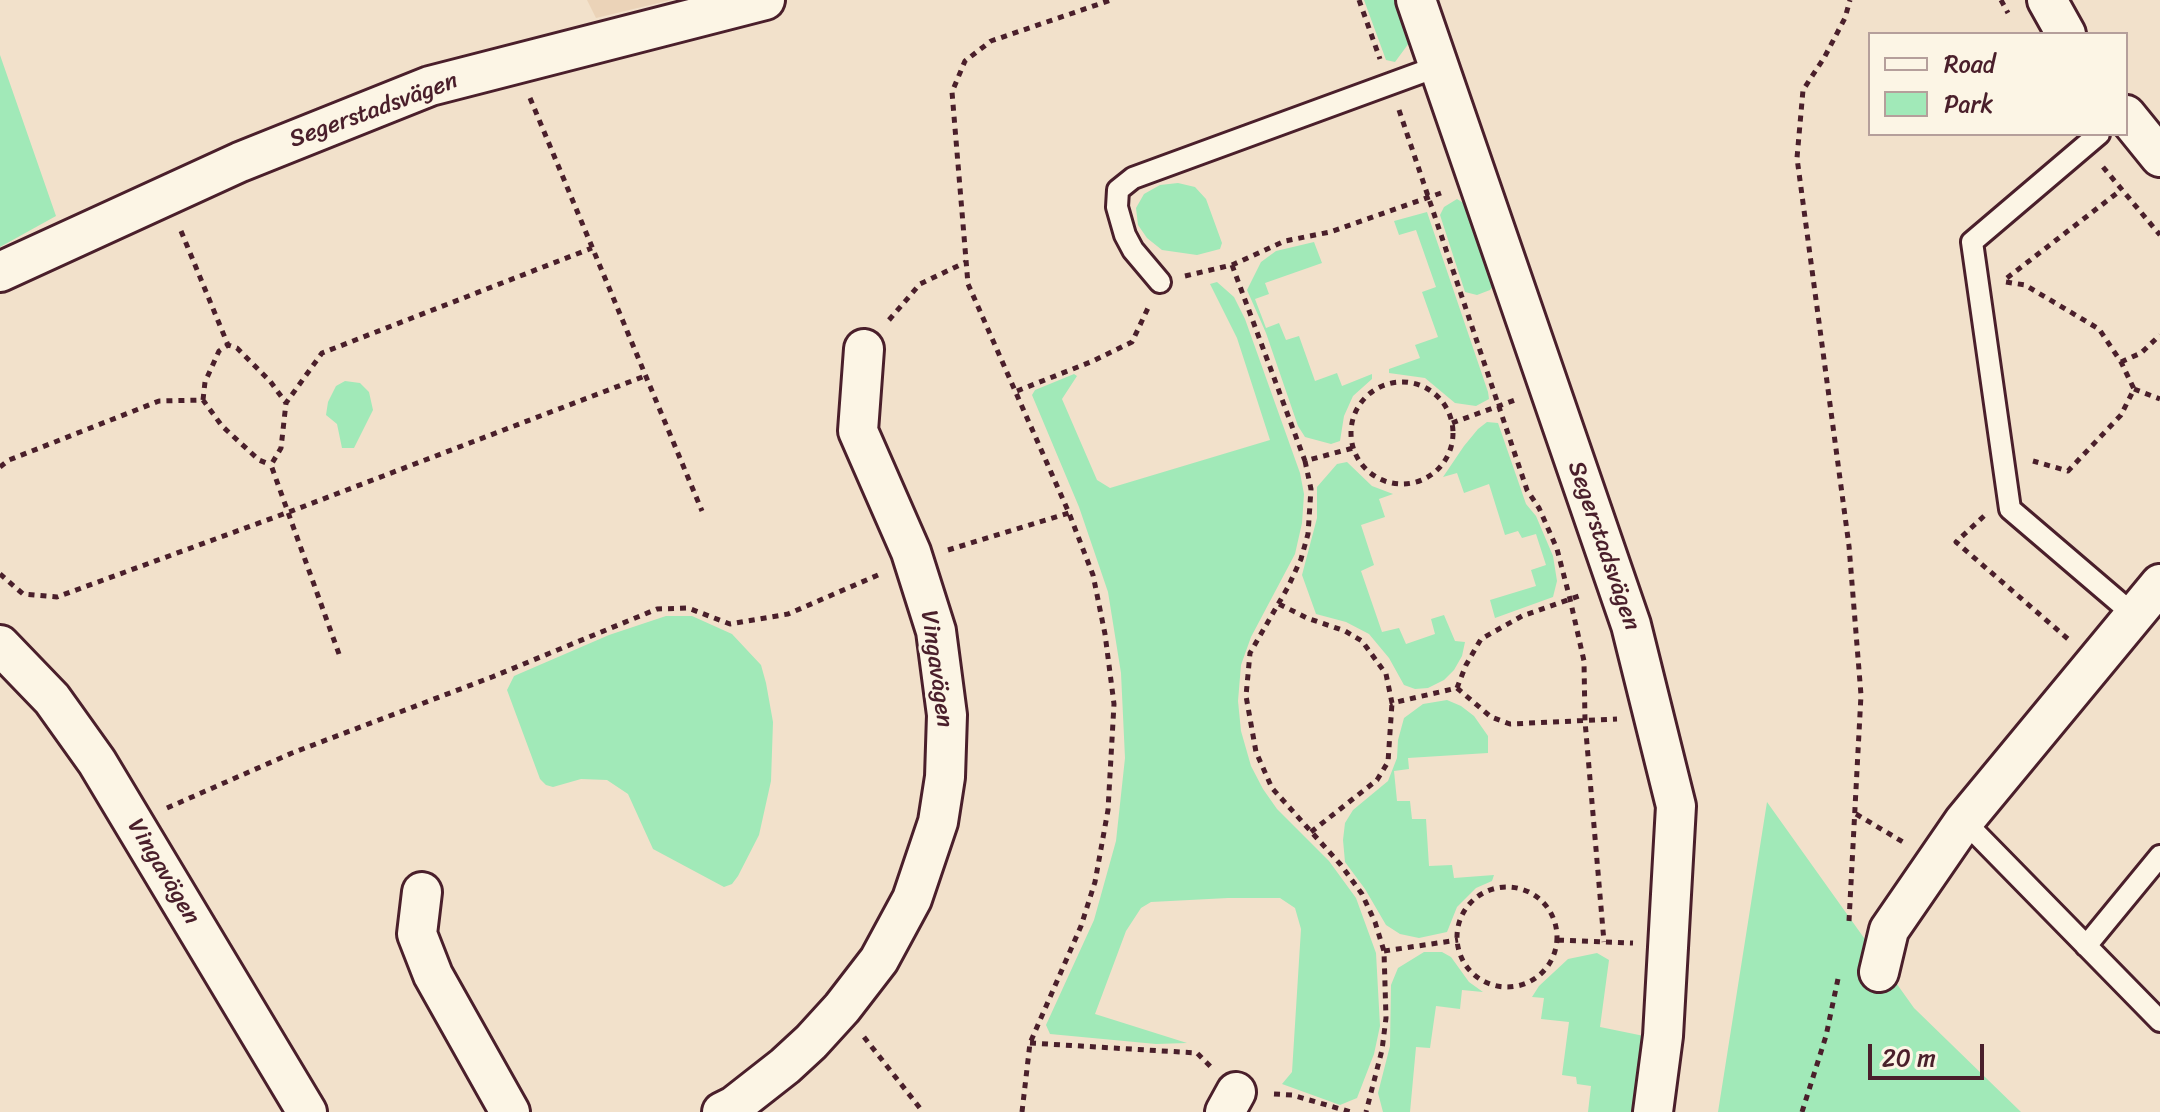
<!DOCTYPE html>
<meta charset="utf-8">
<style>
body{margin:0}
#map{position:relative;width:2160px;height:1112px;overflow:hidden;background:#f2e1cb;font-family:Sriracha,sans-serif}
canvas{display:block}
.legend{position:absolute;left:1868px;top:32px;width:260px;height:104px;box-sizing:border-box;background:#fcf5e5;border:2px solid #b59f9b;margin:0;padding:10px 14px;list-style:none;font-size:24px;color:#4a1f2b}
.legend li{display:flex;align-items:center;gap:16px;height:40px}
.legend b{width:40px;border:2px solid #b59f9b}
.scale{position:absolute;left:1868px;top:1044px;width:116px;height:36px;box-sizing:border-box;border:4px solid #4a1f2b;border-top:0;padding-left:10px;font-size:24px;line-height:28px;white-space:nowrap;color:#4a1f2b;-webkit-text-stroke:6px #fcf5e5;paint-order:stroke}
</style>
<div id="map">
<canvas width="2160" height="1112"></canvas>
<ul class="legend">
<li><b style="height:10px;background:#fcf5e5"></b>Road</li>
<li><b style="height:22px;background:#a1e9b8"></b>Park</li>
</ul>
<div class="scale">20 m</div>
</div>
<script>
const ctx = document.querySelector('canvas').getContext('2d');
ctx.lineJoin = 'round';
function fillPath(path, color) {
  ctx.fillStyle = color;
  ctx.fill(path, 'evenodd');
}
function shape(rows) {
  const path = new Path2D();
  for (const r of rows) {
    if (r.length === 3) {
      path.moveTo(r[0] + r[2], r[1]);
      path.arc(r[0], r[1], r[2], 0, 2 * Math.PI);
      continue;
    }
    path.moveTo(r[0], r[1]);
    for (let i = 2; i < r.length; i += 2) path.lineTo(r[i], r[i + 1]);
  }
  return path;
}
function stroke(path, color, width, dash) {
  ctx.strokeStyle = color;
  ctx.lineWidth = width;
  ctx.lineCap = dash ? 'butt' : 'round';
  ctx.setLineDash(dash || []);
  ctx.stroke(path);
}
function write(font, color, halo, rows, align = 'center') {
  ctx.font = font + ' Sriracha,sans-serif';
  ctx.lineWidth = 6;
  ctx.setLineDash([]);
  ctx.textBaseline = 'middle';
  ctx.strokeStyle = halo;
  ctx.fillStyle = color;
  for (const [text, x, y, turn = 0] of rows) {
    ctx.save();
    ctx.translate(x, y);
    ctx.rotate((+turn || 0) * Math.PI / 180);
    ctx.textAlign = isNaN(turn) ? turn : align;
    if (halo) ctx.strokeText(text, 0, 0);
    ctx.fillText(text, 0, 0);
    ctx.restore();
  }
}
const built = shape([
 [587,0,671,0,596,18]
]);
const green = shape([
 [1364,0,1401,0,1410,24,1409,43,1395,62,1386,60],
 [0,55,56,216,0,247],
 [1178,183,1195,187,1206,199,1222,243,1220,249,1197,255,1162,250,1147,238,1138,225,1136,208,1144,194,1160,185],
 [1457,199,1467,205,1496,283,1490,290,1477,295,1465,292,1440,215,1444,207],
 [1427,212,1488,392,1489,399,1476,406,1455,403,1425,378,1389,373,1389,369,1420,358,1415,345,1438,337,1422,292,1436,287,1416,230,1399,235,1394,221],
 [1314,242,1322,263,1265,283,1269,294,1255,299,1266,328,1279,323,1286,340,1299,336,1315,381,1337,373,1342,386,1372,374,1372,379,1353,396,1344,416,1340,441,1331,444,1305,437,1298,426,1266,333,1247,290,1261,262,1276,251],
 [1217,282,1234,297,1245,319,1300,473,1304,494,1302,523,1295,554,1251,637,1241,665,1238,701,1241,731,1251,766,1263,789,1277,809,1329,861,1356,898,1376,953,1380,1026,1374,1054,1357,1098,1340,1105,1282,1084,1292,1072,1301,929,1295,908,1280,898,1228,898,1151,902,1141,908,1126,931,1095,1014,1187,1043,1156,1044,1050,1034,1046,1025,1094,920,1116,841,1125,758,1121,673,1108,592,1079,507,1032,395,1035,390,1074,374,1077,376,1062,399,1097,480,1110,488,1270,440,1237,338,1210,284],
 [345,381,360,383,369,392,373,410,354,448,342,448,337,424,326,415,328,402,336,386],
 [1487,422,1498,423,1526,504,1536,516,1553,556,1557,581,1553,597,1495,618,1490,600,1536,586,1531,570,1546,565,1536,534,1522,538,1518,531,1505,535,1489,484,1464,493,1457,473,1443,477,1464,446,1478,429],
 [1347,462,1372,486,1393,494,1379,499,1385,517,1361,525,1374,565,1361,571,1382,632,1399,628,1406,644,1435,634,1431,619,1444,615,1455,641,1465,642,1462,656,1454,670,1444,680,1428,688,1415,689,1404,685,1389,658,1369,634,1346,622,1316,614,1302,575,1317,518,1317,487,1337,464],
 [666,616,692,616,732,634,761,665,766,683,773,722,771,781,759,835,738,876,732,884,724,887,653,849,628,794,607,780,581,779,553,787,546,785,540,779,507,690,514,676,609,635],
 [1447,700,1461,706,1474,716,1488,736,1488,753,1408,758,1409,769,1394,771,1397,801,1410,801,1412,819,1426,819,1429,866,1452,865,1454,878,1494,875,1492,881,1476,888,1457,907,1447,932,1419,938,1400,934,1386,925,1365,889,1345,862,1343,840,1345,823,1353,810,1388,781,1397,758,1398,740,1404,718,1423,704],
 [1767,802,1914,1008,2021,1112,1718,1112],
 [1424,952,1442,952,1451,957,1469,982,1483,992,1462,990,1460,1009,1436,1006,1430,1048,1416,1047,1410,1112,1383,1112,1378,1093,1390,1046,1391,985,1398,968],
 [1597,953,1609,960,1600,1027,1644,1036,1637,1112,1588,1112,1591,1086,1577,1084,1576,1077,1562,1075,1569,1022,1541,1019,1544,998,1532,997,1539,986,1568,959]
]);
const path = shape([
 [1359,0,1380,59],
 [2001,0,2008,13],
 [530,98,702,511],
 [1399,110,1527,490,1539,508,1557,549,1570,599,1584,661,1585,721,1604,942],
 [2103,167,2160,235],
 [181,231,228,345],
 [1232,265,1305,461,1353,448],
 [1185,276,1232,265,1285,241,1330,232,1441,193],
 [2007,278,2121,190],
 [2006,282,2025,285,2099,329,2121,362,2134,389,2121,415,2068,471,2033,461],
 [889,320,920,284,966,262],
 [2121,362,2141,353,2160,335],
 [1402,433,51],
 [2134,389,2160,399],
 [1017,391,1093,361,1132,342,1148,308],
 [203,400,205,382,219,351,228,345,237,348,270,381,286,403],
 [1452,423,1515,400],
 [1305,461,1311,489,1308,534,1301,559,1288,587,1250,653,1246,696,1256,752,1272,788,1341,865,1362,894,1375,922,1384,951,1386,1018,1382,1050,1366,1112],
 [0,467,9,460,159,401,203,400,222,426,259,460,271,465],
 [1984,516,1956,542,2068,639],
 [948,550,1069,513],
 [0,574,23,594,57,597,289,512,645,376],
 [1279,604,1307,618,1345,631,1362,641,1386,674,1392,703,1457,688,1466,665,1481,639,1522,616,1582,595],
 [339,654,271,465,281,448,286,403,322,353,592,248],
 [1457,688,1491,717,1510,724,1617,719],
 [167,808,292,753,492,677,657,609,688,608,730,624,788,614,878,575],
 [1856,814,1903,842],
 [1311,832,1377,780,1388,762,1392,703],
 [1507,937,50],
 [1849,921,1861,695,1849,546,1797,158,1803,90,1824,58,1845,18,1850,0],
 [1558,940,1633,943],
 [1384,951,1458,940],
 [864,1037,923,1112],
 [1030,1043,1197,1053,1211,1067],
 [1274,1094,1292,1095,1351,1112],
 [1022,1112,1030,1043,1081,926,1095,882,1108,810,1114,704,1105,634,1093,575,1069,513,968,284,952,92,965,61,991,41,1111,0],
 [1802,1112,1826,1036,1839,974]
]);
const lane = shape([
 [2099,134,1972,242,2010,509,2134,615],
 [1160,282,1133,250,1125,235,1117,207,1118,190,1133,178,1439,66],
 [1964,821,2160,1021],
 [2086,946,2160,856]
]);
const street = shape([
 [1416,0,1631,625,1676,806,1663,1036,1653,1112],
 [2047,0,2066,34],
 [2126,115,2160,157],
 [0,272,240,162,430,86,765,0],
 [0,645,52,699,97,762,307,1112],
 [422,892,417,934,433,975,510,1112],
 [1879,972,1889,930,1964,821,2160,584],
 [722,1112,734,1106,785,1066,811,1042,842,1008,879,960,912,899,938,822,945,777,947,715,936,631,911,552,858,431,864,349],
 [1225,1112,1236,1092]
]);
const streetNames = [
 ["Segerstadsvägen",374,111,-20],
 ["Segerstadsvägen",1603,546,71],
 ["Vingavägen",936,669,82],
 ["Vingavägen",163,872,59]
];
fillPath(built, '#ebd3b8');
fillPath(green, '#a1e9b8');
stroke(lane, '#4a1f2b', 26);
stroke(street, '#4a1f2b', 44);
stroke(path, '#4a1f2b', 5, [6, 6]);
stroke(lane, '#fcf5e5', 20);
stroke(street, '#fcf5e5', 38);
write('24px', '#4a1f2b', '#fcf5e5', streetNames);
</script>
